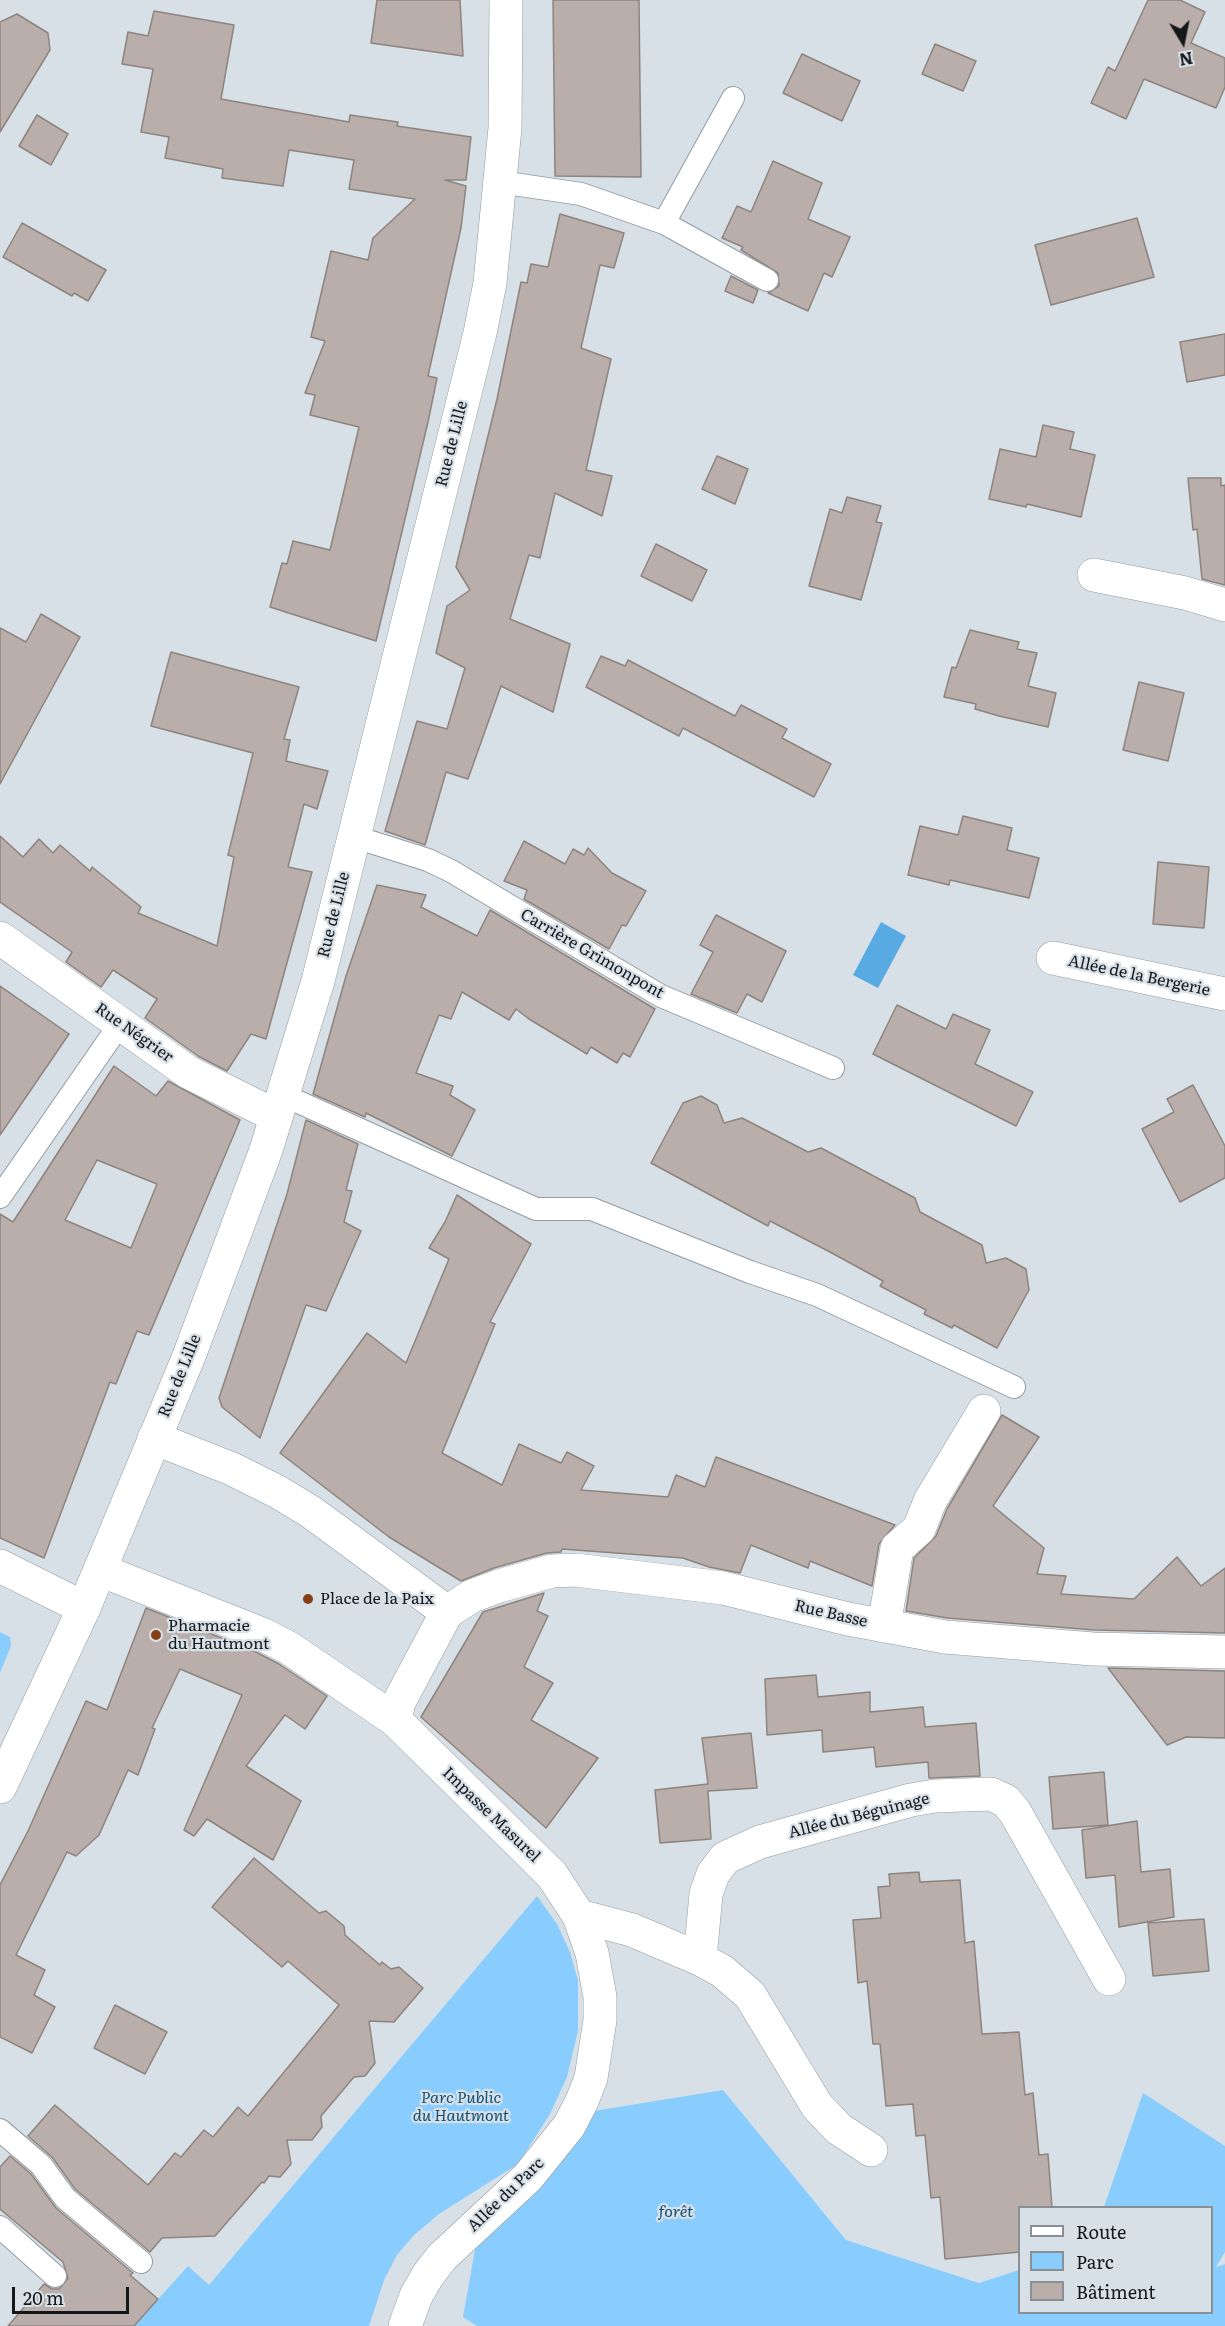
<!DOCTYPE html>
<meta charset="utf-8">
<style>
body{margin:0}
#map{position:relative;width:1225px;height:2326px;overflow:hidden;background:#d7e0e7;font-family:Literata,serif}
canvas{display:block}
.legend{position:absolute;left:1018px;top:2206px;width:195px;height:108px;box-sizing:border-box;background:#d7e0e7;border:2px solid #899095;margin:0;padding:8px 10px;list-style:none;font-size:18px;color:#15181b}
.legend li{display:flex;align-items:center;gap:12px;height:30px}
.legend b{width:30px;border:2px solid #899095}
.north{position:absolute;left:1153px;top:12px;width:60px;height:60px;-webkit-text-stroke:4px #d7e0e7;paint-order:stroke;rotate:170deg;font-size:16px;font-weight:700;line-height:24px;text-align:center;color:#15181b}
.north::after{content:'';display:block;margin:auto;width:21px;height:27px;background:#15181b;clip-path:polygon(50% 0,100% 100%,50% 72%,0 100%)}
.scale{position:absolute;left:12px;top:2287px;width:117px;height:27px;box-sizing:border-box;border:3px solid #15181b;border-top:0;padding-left:8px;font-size:18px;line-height:21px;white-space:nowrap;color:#15181b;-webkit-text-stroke:4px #d7e0e7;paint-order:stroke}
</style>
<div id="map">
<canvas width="1225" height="2326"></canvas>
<ul class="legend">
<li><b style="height:8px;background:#fff"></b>Route</li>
<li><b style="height:16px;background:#89ccfe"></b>Parc</li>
<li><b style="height:16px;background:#b9aea9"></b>Bâtiment</li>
</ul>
<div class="north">N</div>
<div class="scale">20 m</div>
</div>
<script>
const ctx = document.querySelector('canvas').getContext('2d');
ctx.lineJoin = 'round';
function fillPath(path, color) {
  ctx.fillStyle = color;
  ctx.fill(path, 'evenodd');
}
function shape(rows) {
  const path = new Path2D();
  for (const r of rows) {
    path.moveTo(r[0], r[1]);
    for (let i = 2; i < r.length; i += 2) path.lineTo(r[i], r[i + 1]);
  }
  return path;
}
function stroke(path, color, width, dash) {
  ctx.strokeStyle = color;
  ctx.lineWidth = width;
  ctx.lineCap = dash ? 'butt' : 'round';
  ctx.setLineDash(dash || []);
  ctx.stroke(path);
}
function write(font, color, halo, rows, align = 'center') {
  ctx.font = font + ' Literata,serif';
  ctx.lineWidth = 4.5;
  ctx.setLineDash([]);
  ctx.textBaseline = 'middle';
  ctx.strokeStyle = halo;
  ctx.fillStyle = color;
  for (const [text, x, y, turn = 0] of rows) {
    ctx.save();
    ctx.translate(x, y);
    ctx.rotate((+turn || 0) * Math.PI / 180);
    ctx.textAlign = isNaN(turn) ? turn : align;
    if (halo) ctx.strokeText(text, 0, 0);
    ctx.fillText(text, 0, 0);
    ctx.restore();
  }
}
const green = shape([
 [0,1632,10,1637,11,1646,0,1673],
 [537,1896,557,1924,570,1952,578,1981,578,2031,567,2077,550,2114,518,2164,439,2214,414,2235,397,2255,384,2280,369,2326,134,2326,188,2266,209,2285],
 [723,2090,846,2240,979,2283,1019,2270,1020,2312,1212,2312,1212,2208,1104,2207,1143,2093,1225,2146,1225,2252,1216,2267,1225,2264,1225,2326,477,2326,463,2317,480,2222,594,2111]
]);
const water = shape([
 [881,922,906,936,878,988,853,975]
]);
const building = shape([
 [377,0,460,0,463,56,371,43,377,0],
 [553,0,639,0,641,177,555,176,553,0],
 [1148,0,1180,0,1205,12,1191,43,1225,58,1225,87,1216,108,1144,79,1126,119,1091,103,1108,67,1115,71,1148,0],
 [154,11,234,25,221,99,349,122,350,115,398,122,397,126,471,137,466,180,445,180,466,186,461,228,428,376,437,378,428,422,376,641,270,607,282,563,287,564,293,541,330,550,359,427,310,415,315,395,305,393,325,341,311,337,331,251,368,260,373,238,415,199,349,189,354,160,289,150,283,186,222,178,223,169,165,158,169,137,141,132,153,69,122,64,128,32,148,36,154,11],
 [17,14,48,33,50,50,0,132,0,22,17,14],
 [935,44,976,61,963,91,922,74,935,44],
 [802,54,860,81,842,121,783,93,802,54],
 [37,115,68,134,51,165,19,146,37,115],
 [773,161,822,183,808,219,850,237,832,277,824,273,808,311,768,293,779,286,778,273,741,250,743,247,722,238,737,206,751,212,773,161],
 [560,214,624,233,614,268,600,265,581,348,611,359,586,470,612,476,602,516,555,493,540,558,529,555,510,619,570,644,553,712,501,686,468,779,446,772,425,845,385,831,417,721,447,729,465,668,436,653,447,606,470,590,456,567,497,399,521,282,527,283,531,264,548,267,560,214],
 [1137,218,1154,277,1051,305,1035,245,1137,218],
 [22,223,106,270,88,301,74,293,72,296,3,257,22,223],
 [731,276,758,290,753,303,725,291,731,276],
 [1225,334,1225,375,1187,382,1180,342,1225,334],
 [1043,425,1074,432,1070,449,1095,455,1081,517,1027,504,1026,507,989,499,1000,449,1036,457,1043,425],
 [717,456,748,469,735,504,702,489,717,456],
 [1188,478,1221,478,1221,486,1225,485,1225,585,1202,579,1197,529,1193,530,1188,478],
 [847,497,881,506,876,522,882,523,861,600,809,586,830,509,842,513,847,497],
 [656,544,707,570,692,601,641,576,656,544],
 [41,614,80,637,0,784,0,628,26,642,41,614],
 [970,630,1019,642,1017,649,1037,653,1028,686,1056,693,1048,727,999,716,975,709,976,704,944,697,952,667,956,668,970,630],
 [171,652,299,687,284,739,290,740,286,761,328,771,317,809,304,804,288,867,312,872,266,1039,251,1034,227,1071,198,1056,145,1018,157,999,113,970,101,987,66,962,72,952,0,902,0,836,23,857,39,839,53,853,60,845,90,871,92,867,141,907,138,913,217,946,234,857,228,855,253,753,151,726,171,652],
 [601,656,625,666,628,660,735,716,741,705,787,729,782,738,831,764,814,797,683,728,679,736,586,687,601,656],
 [1139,682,1184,693,1168,761,1123,750,1139,682],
 [963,816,1012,828,1007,850,1039,858,1029,898,950,880,949,885,908,875,920,826,958,835,963,816],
 [524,841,565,864,573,849,584,855,588,848,612,873,646,891,626,926,622,925,609,949,524,899,527,890,504,881,524,841],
 [1158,862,1209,867,1204,928,1153,924,1158,862],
 [377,885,426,895,421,907,477,936,490,910,655,1009,630,1057,623,1053,617,1063,591,1047,587,1054,529,1019,516,1009,509,1020,462,992,451,1019,439,1015,416,1073,453,1086,450,1095,475,1110,452,1156,366,1113,365,1117,313,1094,346,976,377,885],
 [716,915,786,951,762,1002,747,994,737,1013,691,994,713,952,700,945,716,915],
 [0,986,69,1034,0,1135,0,986],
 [897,1005,946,1029,953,1014,990,1030,975,1064,1033,1092,1016,1126,873,1054,897,1005],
 [114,1066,156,1096,168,1081,240,1120,149,1335,137,1331,116,1384,110,1382,44,1558,0,1538,0,1214,13,1222,114,1066],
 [97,1160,157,1184,131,1248,65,1220,97,1160],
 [1193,1085,1225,1146,1225,1178,1180,1202,1142,1129,1174,1112,1167,1099,1193,1085],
 [701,1096,717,1105,724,1123,742,1118,808,1152,821,1148,915,1198,920,1212,982,1245,986,1263,1006,1258,1026,1269,1029,1290,997,1348,954,1325,952,1328,924,1314,926,1310,880,1286,883,1281,830,1252,770,1221,768,1226,651,1163,683,1103,701,1096],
 [306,1120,358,1144,346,1190,352,1191,344,1222,361,1231,326,1311,306,1305,260,1438,222,1407,219,1398,287,1194,306,1120],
 [457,1195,531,1244,490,1322,495,1324,442,1453,502,1485,519,1444,561,1463,567,1452,594,1466,581,1490,668,1497,676,1475,705,1487,716,1457,895,1525,879,1544,872,1586,810,1561,808,1568,751,1545,740,1573,709,1567,683,1558,562,1549,561,1552,547,1553,494,1568,461,1581,389,1537,280,1453,367,1333,406,1363,449,1259,429,1248,445,1222,457,1195],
 [1002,1415,1039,1437,993,1506,1044,1548,1037,1574,1066,1576,1061,1594,1134,1599,1177,1557,1201,1586,1225,1568,1225,1633,1094,1630,947,1618,906,1611,914,1558,936,1536,947,1509,1002,1415],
 [544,1593,537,1611,548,1616,524,1667,553,1683,531,1720,598,1758,546,1828,421,1717,483,1612,544,1593],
 [146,1608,254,1651,279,1664,327,1696,305,1729,285,1715,246,1766,301,1801,273,1860,207,1819,194,1836,184,1830,242,1695,180,1669,152,1728,155,1729,138,1775,128,1770,99,1835,76,1856,67,1852,16,1955,45,1970,34,1995,55,2007,32,2053,0,2037,0,1885,28,1831,86,1701,107,1710,146,1608],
 [1108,1668,1225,1671,1225,1738,1186,1737,1167,1745,1108,1668],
 [816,1675,818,1697,870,1692,870,1712,923,1707,925,1727,976,1723,980,1776,929,1778,928,1762,876,1767,874,1747,823,1752,822,1730,767,1735,765,1679,816,1675],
 [751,1733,757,1788,708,1791,711,1839,660,1843,655,1790,708,1784,702,1738,751,1733],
 [1104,1772,1108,1825,1053,1829,1049,1777,1104,1772],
 [1137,1821,1141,1872,1170,1869,1174,1917,1119,1927,1115,1875,1086,1878,1082,1830,1137,1821],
 [254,1858,319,1913,326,1911,344,1926,345,1935,380,1965,382,1962,391,1969,399,1967,423,1988,394,2022,369,2021,375,2063,365,2076,354,2077,321,2116,322,2127,312,2140,287,2140,291,2164,280,2177,269,2176,264,2183,262,2182,215,2236,162,2238,150,2252,75,2189,52,2157,28,2136,55,2105,148,2185,175,2153,181,2157,204,2130,213,2137,238,2107,248,2116,339,2005,288,1961,282,1967,212,1907,254,1858],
 [919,1872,920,1882,960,1880,965,1943,974,1941,982,2034,1019,2032,1025,2095,1033,2093,1039,2155,1048,2154,1052,2208,1020,2208,1020,2252,945,2259,940,2197,931,2198,925,2135,916,2136,913,2104,886,2106,880,2044,873,2044,867,1981,858,1983,853,1920,881,1918,878,1887,890,1886,889,1874,919,1872],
 [1204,1919,1209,1971,1153,1976,1148,1923,1204,1919],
 [115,2005,167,2032,145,2074,94,2048,115,2005],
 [10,2156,31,2174,56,2208,133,2273,130,2275,158,2299,134,2326,8,2326,44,2284,52,2289,59,2289,68,2278,63,2262,0,2209,0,2167,10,2156]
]);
const service = shape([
 [500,182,581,194,664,223,767,280],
 [664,223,733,98],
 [355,837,428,860,451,871,661,996,833,1068],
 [283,1095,536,1209,592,1209,750,1272,817,1295,1014,1387],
 [0,1197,120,1024],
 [0,2130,41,2165,65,2198,141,2262],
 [0,2227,55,2276]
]);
const pedestrian = shape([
 [100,1570,262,1634,289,1648,395,1720]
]);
const minor = shape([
 [1094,575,1185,593,1225,605],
 [0,938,188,1072,276,1116],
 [1053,958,1225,994],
 [154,1438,232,1469,278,1492,311,1512,447,1612,399,1702,395,1720,552,1875,579,1916,592,1953,600,1997,600,2020,591,2078,582,2101,569,2126,528,2177,442,2257,428,2275,416,2296,405,2326],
 [0,1566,84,1608],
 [447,1612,472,1596,499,1586,552,1571,576,1570,723,1588,848,1619,945,1637,1093,1649,1225,1652],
 [884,1626,897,1548,919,1529,930,1501,984,1411],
 [579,1916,632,1930,700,1959],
 [871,2150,839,2129,817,2106,750,1995,722,1971,700,1959,706,1894,713,1874,725,1858,760,1842,911,1800,935,1796,991,1794,1006,1801,1015,1812,1109,1979]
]);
const secondary = shape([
 [0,1787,84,1608,189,1356,266,1150,318,981,480,333,490,283,505,128,506,0]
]);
const markers = [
 [308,1599,6,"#854017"],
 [156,1635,6,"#854017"]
];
const streetNames = [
 ["Rue de Lille",452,444,-76],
 ["Rue de Lille",334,915,-76],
 ["Carrière Grimonpont",592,954,30],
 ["Allée de la Bergerie",1139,976,12],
 ["Rue Négrier",134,1033,35],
 ["Rue de Lille",180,1376,-68],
 ["Rue Basse",831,1614,13],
 ["Impasse Masurel",491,1815,44],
 ["Allée du Béguinage",859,1816,-14],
 ["Allée du Parc",506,2195,-44]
];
const poiNames = [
 ["Place de la Paix",320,1599],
 ["Pharmacie",168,1626],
 ["du Hautmont",168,1644]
];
const parkNames = [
 ["Parc Public",461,2098],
 ["du Hautmont",461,2116],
 ["forêt",676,2212]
];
fillPath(green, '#89ccfe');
fillPath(water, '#58aae3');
fillPath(building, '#b9aea9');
stroke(building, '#8e847f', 1.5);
stroke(service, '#939ca2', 24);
stroke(pedestrian, '#939ca2', 34);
stroke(minor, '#939ca2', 34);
stroke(secondary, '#939ca2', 34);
stroke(service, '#fff', 22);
stroke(pedestrian, '#fff', 33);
stroke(minor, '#fff', 33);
stroke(secondary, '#fff', 33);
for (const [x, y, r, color] of markers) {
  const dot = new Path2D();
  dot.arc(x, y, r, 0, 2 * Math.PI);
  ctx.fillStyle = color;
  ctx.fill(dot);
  stroke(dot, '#d7e0e7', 2);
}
write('16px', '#15181b', '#d7e0e7', streetNames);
write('16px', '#15181b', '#d7e0e7', poiNames, 'left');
write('italic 16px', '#125076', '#d7e0e7', parkNames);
</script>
